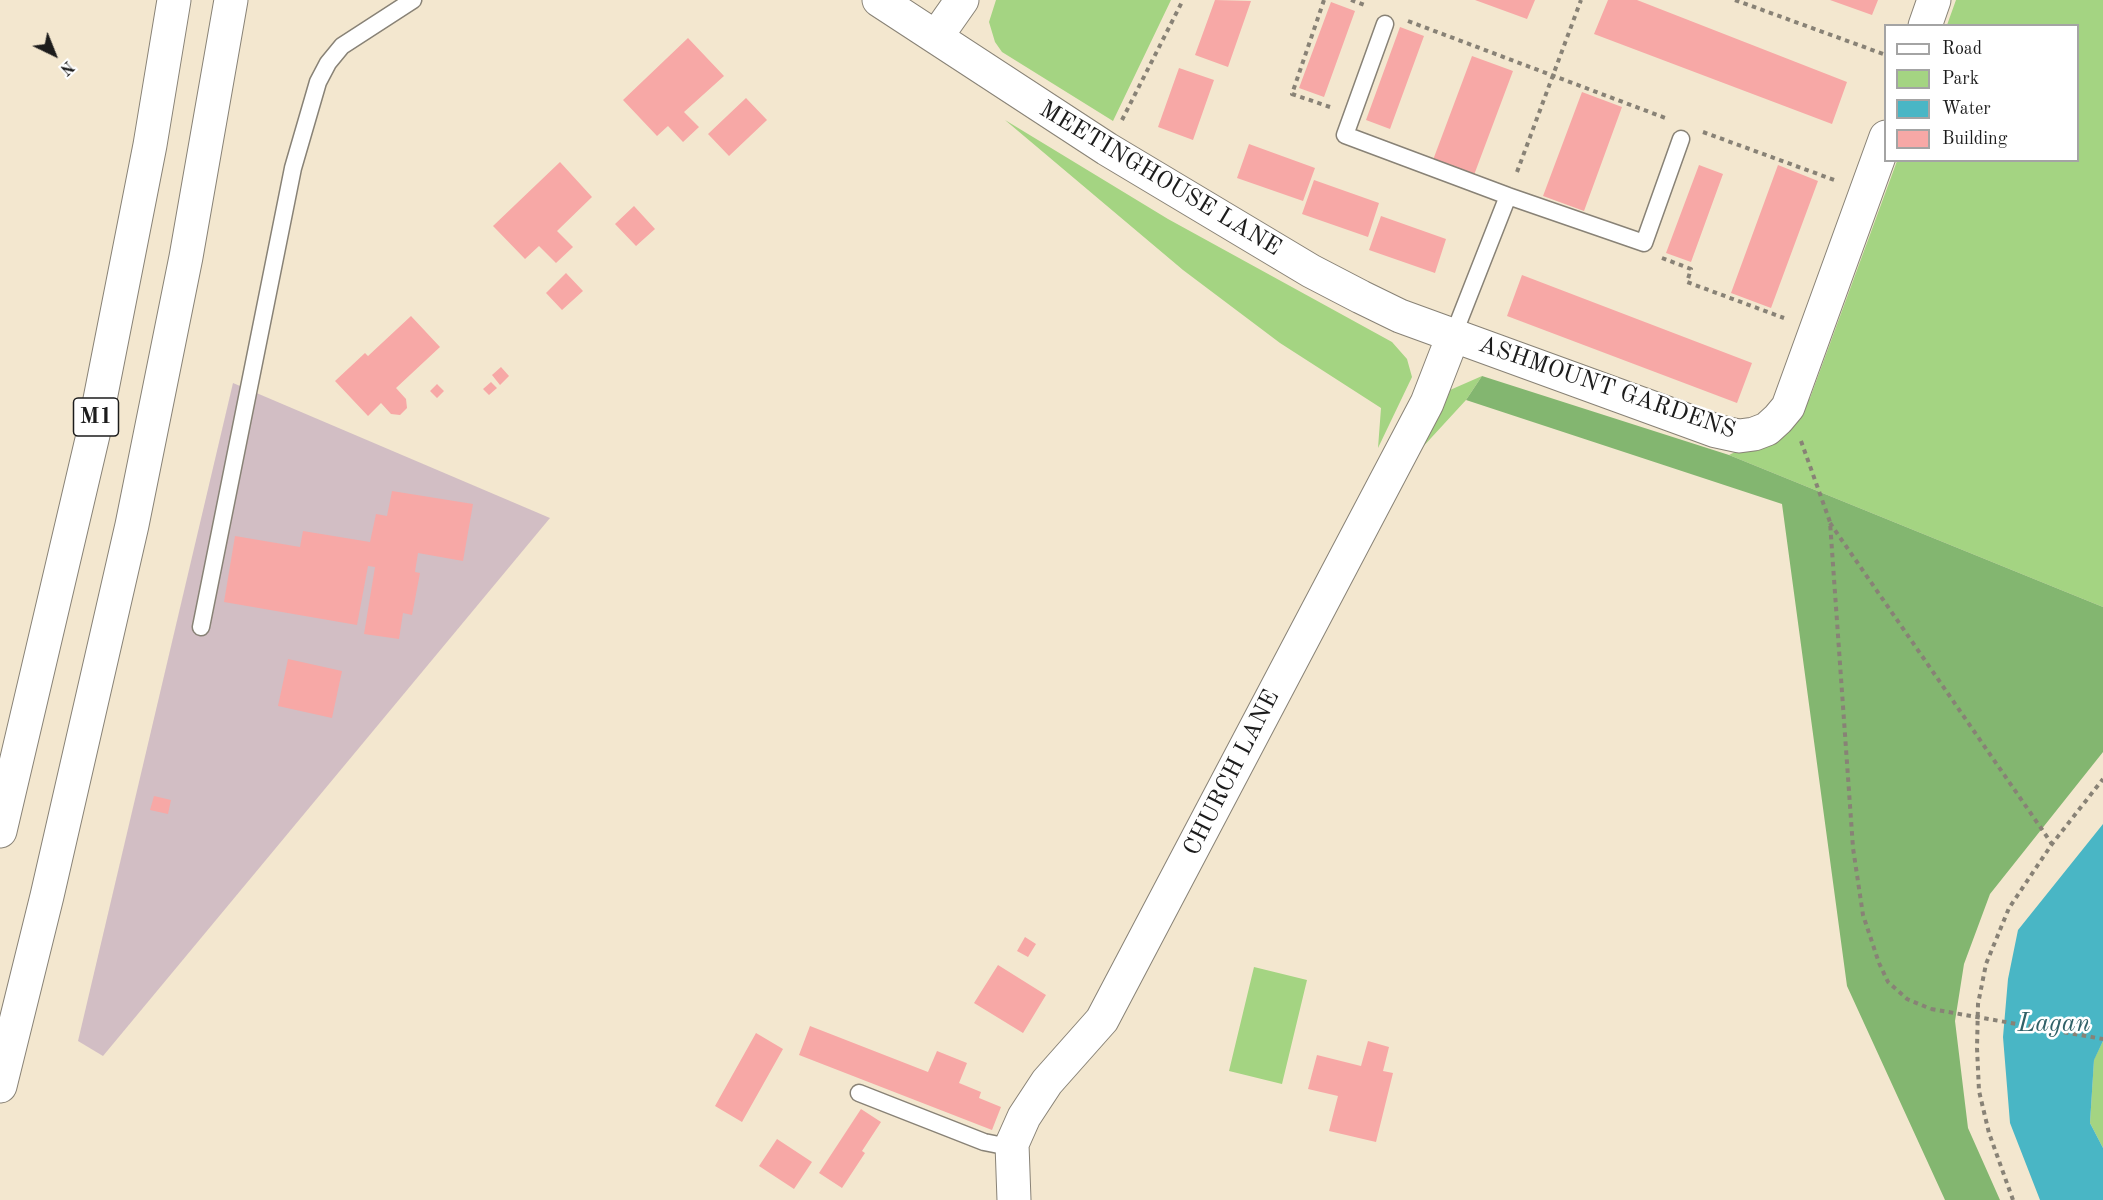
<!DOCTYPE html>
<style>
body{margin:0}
#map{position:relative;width:2103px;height:1200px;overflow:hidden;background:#f3e7cf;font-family:"Old Standard TT",serif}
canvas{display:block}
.legend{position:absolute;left:1884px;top:24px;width:195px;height:138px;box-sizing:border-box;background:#fff;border:2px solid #a4a4a4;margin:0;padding:8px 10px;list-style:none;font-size:18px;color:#1c1c1c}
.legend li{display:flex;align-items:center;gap:12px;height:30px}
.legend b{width:30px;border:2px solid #a4a4a4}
.north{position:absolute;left:24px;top:24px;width:60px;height:60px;-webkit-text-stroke:4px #fff;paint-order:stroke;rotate:137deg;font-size:16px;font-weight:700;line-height:24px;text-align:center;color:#1c1c1c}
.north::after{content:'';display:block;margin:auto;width:21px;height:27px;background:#1c1c1c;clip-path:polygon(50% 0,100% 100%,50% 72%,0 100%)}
</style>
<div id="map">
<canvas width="2103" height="1200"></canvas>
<ul class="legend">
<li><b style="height:8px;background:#fff"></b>Road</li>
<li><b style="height:16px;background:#a4d482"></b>Park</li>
<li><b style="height:16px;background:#49b6c5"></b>Water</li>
<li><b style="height:16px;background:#f7a8a6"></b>Building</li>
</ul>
<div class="north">N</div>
</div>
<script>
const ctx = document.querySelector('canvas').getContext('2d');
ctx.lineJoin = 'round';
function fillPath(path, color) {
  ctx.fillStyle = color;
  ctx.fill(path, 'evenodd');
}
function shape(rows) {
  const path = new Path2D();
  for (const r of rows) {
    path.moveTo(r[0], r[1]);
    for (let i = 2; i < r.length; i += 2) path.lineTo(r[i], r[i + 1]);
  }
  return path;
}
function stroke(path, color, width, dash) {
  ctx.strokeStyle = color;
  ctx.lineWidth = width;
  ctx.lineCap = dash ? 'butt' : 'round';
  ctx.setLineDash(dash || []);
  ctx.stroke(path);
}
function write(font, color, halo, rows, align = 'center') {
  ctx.font = font + ' "Old Standard TT",serif';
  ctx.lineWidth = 5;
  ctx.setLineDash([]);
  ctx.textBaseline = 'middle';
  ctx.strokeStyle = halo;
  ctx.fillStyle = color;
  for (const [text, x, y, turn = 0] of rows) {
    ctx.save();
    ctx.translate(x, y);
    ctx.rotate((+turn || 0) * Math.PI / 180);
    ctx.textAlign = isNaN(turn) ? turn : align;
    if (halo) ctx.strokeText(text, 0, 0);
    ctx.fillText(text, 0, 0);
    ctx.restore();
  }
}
const industrial = shape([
 [233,383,550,518,103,1056,78,1041]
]);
const green = shape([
 [996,0,1171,0,1113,121,1002,52,995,42,989,22],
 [1956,0,2103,0,2103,607,1729,455,1774,433,1810,398,1897,161,2078,160,2078,26,1947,25],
 [1005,120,1168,219,1392,342,1407,359,1412,377,1378,448,1381,408,1280,343,1183,270],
 [1482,376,1466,400,1420,450,1450,390],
 [1254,967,1307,980,1282,1084,1229,1071],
 [2103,1041,2103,1148,2090,1123,2094,1059]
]);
const forest = shape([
 [1482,376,1729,455,2103,607,2103,752,1990,894,1964,964,1955,1021,1968,1128,2000,1200,1945,1200,1847,986,1782,504,1466,400]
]);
const water = shape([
 [2103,824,2103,1041,2094,1060,2090,1123,2103,1148,2103,1200,2040,1200,2010,1123,2003,1037,2008,979,2018,930]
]);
const building = shape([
 [1215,0,1251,1,1228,67,1195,55],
 [1475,0,1535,0,1527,19],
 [1608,0,1637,0,1847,82,1832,124,1594,34],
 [1830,0,1878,0,1872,15],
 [1331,2,1355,11,1324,97,1299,88],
 [1400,27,1424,36,1390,129,1366,120],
 [688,38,724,76,684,112,699,127,683,142,668,126,657,136,623,100],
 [1472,56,1513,71,1474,175,1433,160],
 [1179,68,1214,80,1193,140,1158,127],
 [1582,92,1622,107,1584,211,1543,196],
 [746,98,767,120,729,156,708,134],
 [1249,144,1315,168,1303,201,1237,178],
 [560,162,592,197,557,231,573,247,556,263,539,246,525,259,493,226],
 [1699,165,1723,174,1691,262,1666,253],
 [1778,165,1818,181,1771,308,1731,293],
 [1314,180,1379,203,1368,237,1302,214],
 [634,206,655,229,636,246,615,224],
 [1381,216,1446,239,1435,273,1369,250],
 [566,273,583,291,562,310,546,293],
 [1522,275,1752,363,1737,403,1507,316],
 [411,316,440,347,396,388,406,399,407,408,400,415,391,414,381,403,368,416,335,381,365,353,368,356],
 [501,367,509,376,500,385,492,375],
 [491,382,497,388,489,395,483,389],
 [437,384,444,391,437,398,430,391],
 [392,491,473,504,463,561,418,553,415,572,420,573,412,615,403,613,399,639,364,634,375,567,368,566,357,625,224,602,235,536,300,547,303,531,370,542,376,514,387,516],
 [288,659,342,671,332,718,278,706],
 [154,796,171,800,168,814,150,810],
 [1025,937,1036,944,1028,957,1017,951],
 [998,965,1046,995,1023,1033,974,1003],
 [810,1026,928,1072,937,1051,967,1063,959,1083,981,1092,979,1098,1001,1107,992,1130,799,1055],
 [756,1033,783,1049,742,1122,715,1106],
 [1368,1041,1389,1047,1383,1071,1393,1073,1376,1142,1329,1131,1338,1096,1308,1089,1317,1055,1361,1066],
 [861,1109,881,1122,862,1151,865,1153,842,1188,819,1173],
 [777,1139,812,1162,794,1189,759,1166]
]);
const path = shape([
 [1324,0,1292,94,1330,107],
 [1351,0,1367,6],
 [1735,0,1886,55],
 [1408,21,1668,119],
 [1122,120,1183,0],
 [1703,132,1837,181],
 [1517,172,1581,0],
 [1662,258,1691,269,1687,282,1784,318],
 [1801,441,1830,522,1853,848,1863,915,1879,963,1888,982,1907,999,1931,1009],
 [1830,523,2052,844],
 [2013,1200,1989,1133,1979,1091,1977,1048,1978,1004,1986,964,2009,908,2052,844,2103,779]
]);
const service = shape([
 [1385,24,1345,135,1508,196,1644,243,1681,139],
 [1453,336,1508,196],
 [201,627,293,168,318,82,328,63,342,46,413,0],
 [859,1093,984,1142,999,1145,1012,1144]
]);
const minor = shape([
 [879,0,1107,149,1311,271,1361,297,1400,316,1716,431,1739,436,1754,434,1767,429,1778,419,1788,407,1886,137],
 [1925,26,1934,0],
 [936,37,962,0],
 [1014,1200,1012,1144,1024,1117,1047,1082,1102,1020,1427,403,1453,336]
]);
const motorway = shape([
 [0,831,93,435,150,145,174,0],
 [0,1086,47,896,132,525,186,257,231,0]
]);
const pathBridge = shape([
 [1931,1009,2103,1039]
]);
const shields = [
 [96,417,45]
];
const shieldNames = [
 ["M1",96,417]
];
const streetNames = [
 ["MEETINGHOUSE LANE",1160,179,31],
 ["ASHMOUNT GARDENS",1607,388,19],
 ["CHURCH LANE",1232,773,-63]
];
const waterNames = [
 ["Lagan",2054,1024]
];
fillPath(industrial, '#d2bec4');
fillPath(green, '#a4d482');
fillPath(forest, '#83b670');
fillPath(water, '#49b6c5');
fillPath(building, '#f7a8a6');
stroke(service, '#888276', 19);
stroke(minor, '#888276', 35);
stroke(motorway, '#888276', 35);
stroke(path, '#888276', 4, [4.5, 4.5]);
stroke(service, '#fff', 16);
stroke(minor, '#fff', 33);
stroke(motorway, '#fff', 33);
stroke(pathBridge, '#888276', 4, [4.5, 4.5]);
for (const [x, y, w] of shields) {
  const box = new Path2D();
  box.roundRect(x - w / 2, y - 19, w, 38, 4.5);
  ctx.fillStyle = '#fff';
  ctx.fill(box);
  stroke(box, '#1c1c1c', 1.5);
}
write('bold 22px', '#1c1c1c', null, shieldNames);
write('24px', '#1c1c1c', '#fff', streetNames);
write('italic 26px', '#306168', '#fff', waterNames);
</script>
